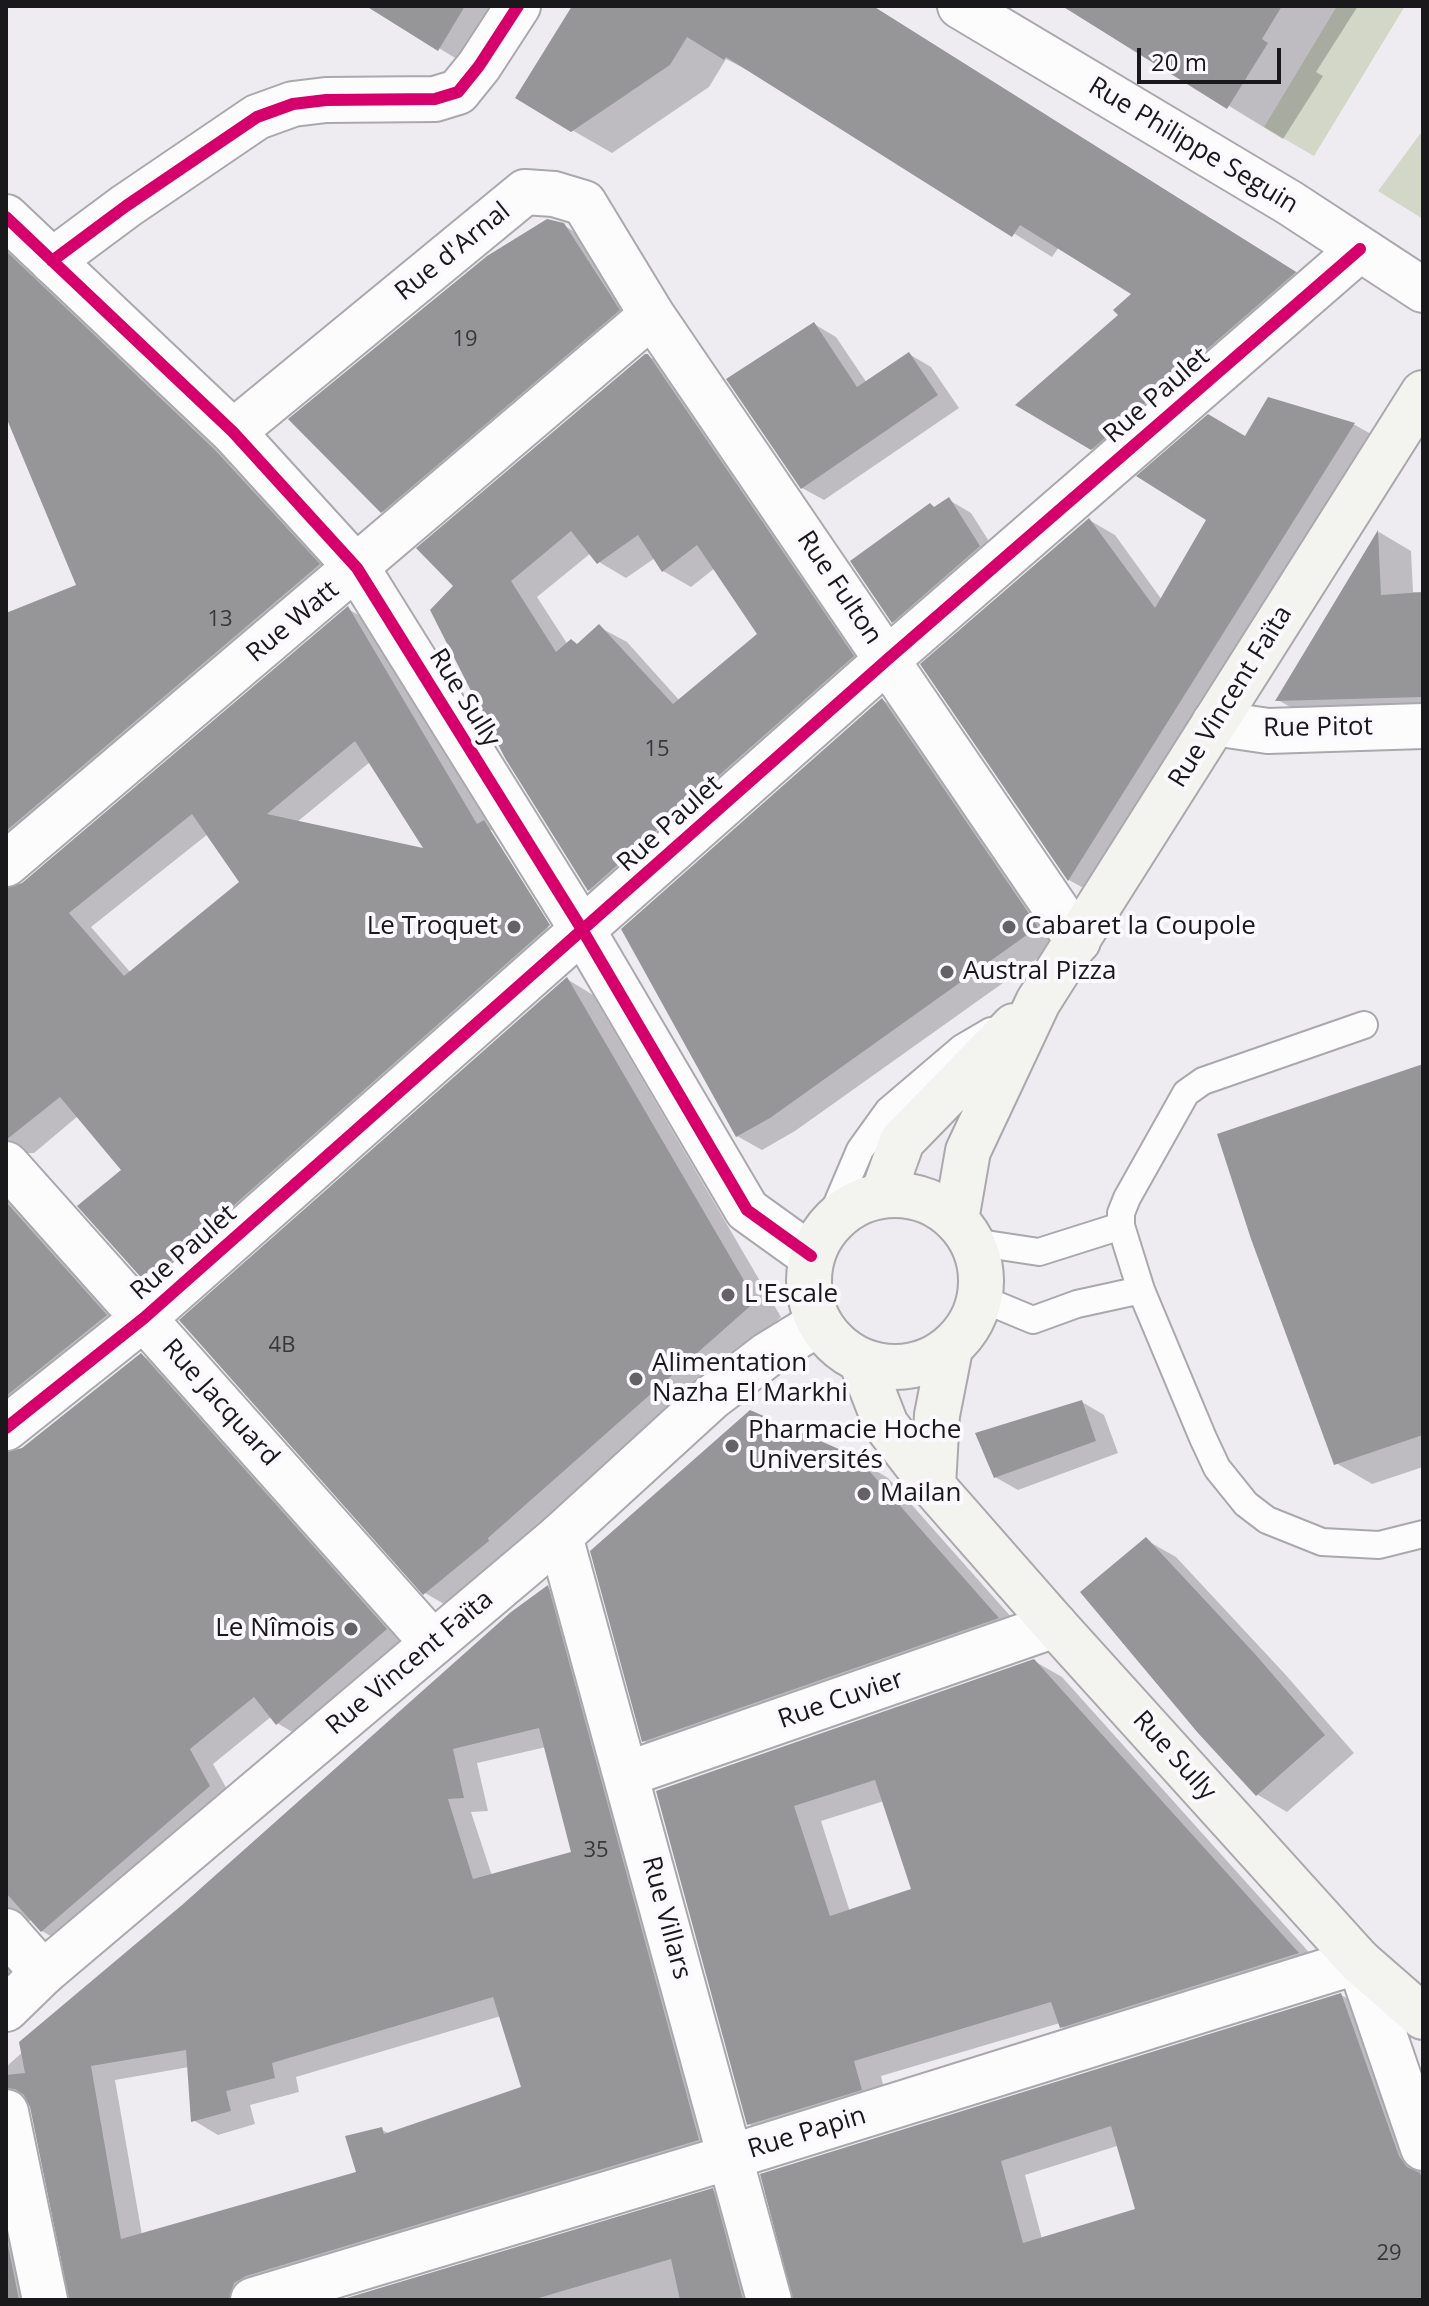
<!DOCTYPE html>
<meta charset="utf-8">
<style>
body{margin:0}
#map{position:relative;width:1429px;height:2306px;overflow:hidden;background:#eeecf1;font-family:"Open Sans",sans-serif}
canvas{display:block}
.frame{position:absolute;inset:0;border:8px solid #19181b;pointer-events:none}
.scale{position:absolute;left:1137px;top:48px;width:144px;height:36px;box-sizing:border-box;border:4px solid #19181b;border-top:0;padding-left:10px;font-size:24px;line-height:28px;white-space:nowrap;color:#19181b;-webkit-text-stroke:6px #fbf8fe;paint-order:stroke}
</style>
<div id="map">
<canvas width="1429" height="2306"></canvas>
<div class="frame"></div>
<div class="scale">20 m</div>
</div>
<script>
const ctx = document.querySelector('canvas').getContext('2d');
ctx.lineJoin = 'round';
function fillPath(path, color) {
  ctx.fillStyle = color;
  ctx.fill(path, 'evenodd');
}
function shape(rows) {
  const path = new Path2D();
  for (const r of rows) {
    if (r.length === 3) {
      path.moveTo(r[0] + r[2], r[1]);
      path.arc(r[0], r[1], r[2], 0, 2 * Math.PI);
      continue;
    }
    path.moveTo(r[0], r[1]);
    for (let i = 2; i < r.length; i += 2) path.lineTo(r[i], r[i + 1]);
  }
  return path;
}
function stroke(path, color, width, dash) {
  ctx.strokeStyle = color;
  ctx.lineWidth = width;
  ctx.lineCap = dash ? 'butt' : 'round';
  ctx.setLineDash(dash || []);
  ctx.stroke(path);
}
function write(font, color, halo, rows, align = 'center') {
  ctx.font = font + ' "Open Sans",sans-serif';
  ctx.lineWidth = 8;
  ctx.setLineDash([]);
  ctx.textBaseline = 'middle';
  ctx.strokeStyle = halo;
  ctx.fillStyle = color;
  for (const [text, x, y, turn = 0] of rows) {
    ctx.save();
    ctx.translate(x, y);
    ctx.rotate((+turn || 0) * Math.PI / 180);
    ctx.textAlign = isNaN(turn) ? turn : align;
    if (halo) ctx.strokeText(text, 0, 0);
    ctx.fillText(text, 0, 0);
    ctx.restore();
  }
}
const green = shape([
 [1337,6,1405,6,1314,156,1264,127],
 [1423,130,1423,219,1378,191]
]);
const shadow = shape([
 [370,6,508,6,470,67],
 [574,6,872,6,1333,295,1131,471,1018,405,1120,315,1134,294,1059,247,1052,257,765,79,726,59,709,87,612,153,572,130],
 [1066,6,1358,6,1316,72,1323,76,1283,139],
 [563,225,585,238,639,322,403,523,382,511],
 [6,240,239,466,343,579,6,873,6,615,79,586,6,411],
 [814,324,836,337,867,383,909,354,931,367,959,408,824,500,802,488],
 [648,356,676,372,880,672,617,906,589,890,507,757,456,586],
 [591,553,599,562,626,578,655,558,663,571,691,587,715,568,760,635,680,701,627,642,599,627,578,646,568,645,537,597],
 [1269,399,1355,425,1380,439,1094,894,1069,880,923,665,1089,520,1115,535,1162,600,1208,519,1246,439],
 [949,500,971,513,1001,560,915,634,893,621,935,509],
 [1379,532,1411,551,1413,592,1423,593,1423,716,1311,719,1278,700],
 [348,609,372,623,573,939,171,1295,147,1282,123,1170,78,1116,34,1153,25,1153,14,1158,6,1172,6,885,9,891,23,885],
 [370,762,427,851,297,822],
 [489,830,493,830,557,933,553,935],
 [208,834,242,882,131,973,91,927],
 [882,700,907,714,1062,941,795,1131,762,1150,737,1136],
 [567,979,593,995,781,1317,451,1608,425,1593],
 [1423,1066,1423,1467,1372,1484,1336,1463],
 [6,1186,130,1330,6,1438],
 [141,1355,165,1369,409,1643,301,1737,277,1723,272,1716,213,1764,233,1800,66,1945,42,1931,32,1920,14,1925,6,1938,6,1449,9,1455,22,1450],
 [1082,1402,1104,1415,1118,1453,1018,1490,995,1477],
 [856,1459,888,1478,1028,1636,675,1759,644,1741],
 [1146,1540,1176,1557,1284,1673,1354,1753,1287,1812,1258,1795,1199,1732],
 [548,1588,572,1602,723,2154,258,2300,71,2300,32,2106,28,2101,14,2108,41,2300,6,2300,6,2067,183,1907],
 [546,1747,574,1853,492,1876,471,1812,488,1811,477,1763],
 [501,2016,523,2088,390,2134,382,2130,359,2174,142,2235,115,2080,189,2067,193,2120,218,2135,255,2124,250,2105,299,2092,296,2077],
 [1034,1661,1062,1677,1324,1969,1089,2043,1062,2027,1060,2023,881,2076,888,2105,776,2140,749,2124,658,1792],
 [884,1801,914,1890,850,1912,821,1821],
 [6,1953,26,1980,6,1999],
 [1341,1995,1366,2009,1423,2169,1423,2300,795,2300,763,2175],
 [1117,2146,1138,2210,1042,2239,1025,2175],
 [712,2190,737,2205,763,2300,347,2300]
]);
const building = shape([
 [366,6,465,6,438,51],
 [572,6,873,6,1296,272,1091,450,1015,405,1118,315,1113,310,1131,294,1020,225,1012,237,726,57,724,60,687,37,670,65,571,132,515,98],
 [1062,6,1282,6,1262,39,1268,43,1227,109],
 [547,219,564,223,620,310,381,513,288,419,487,256],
 [6,251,215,450,320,564,6,831,6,613,76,585,6,417],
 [814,322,857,387,909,352,938,395,801,489,726,379],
 [645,354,648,354,854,656,588,891,505,758,430,610,453,586,416,548],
 [571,531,597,564,638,535,662,572,697,545,757,634,673,704,599,624,577,644,571,639,556,652,511,581],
 [1268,397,1355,423,1068,881,920,664,1089,518,1155,608,1206,520,1136,476,1208,414,1245,436],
 [949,497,980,546,892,623,850,561,930,503,934,507],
 [1378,530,1381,595,1423,592,1423,697,1275,701],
 [348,606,477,824,484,820,550,925,146,1283,77,1206,121,1170,60,1097,6,1140,6,888,22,883],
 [355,741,423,848,267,814],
 [192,814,239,882,124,976,69,913],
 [882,698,1038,927,770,1118,736,1137,621,929],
 [567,977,756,1301,488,1538,489,1541,423,1595,179,1320],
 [1423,1064,1423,1435,1334,1465,1251,1239,1217,1134],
 [6,1202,107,1315,6,1396],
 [141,1353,387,1629,276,1725,254,1697,190,1749,210,1786,41,1932,6,1893,6,1452,22,1448],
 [1082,1400,1096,1441,994,1478,975,1433],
 [750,1410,857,1457,999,1618,642,1742,590,1551],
 [1146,1537,1255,1654,1325,1735,1256,1796,1198,1733,1080,1592],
 [548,1585,699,2140,246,2276,234,2283,229,2300,69,2300,30,2107,24,2095,15,2089,6,2088,6,2075,25,2073,19,2042,182,1905,511,1612],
 [539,1728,571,1852,473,1879,448,1799,464,1798,453,1749],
 [493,1997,521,2087,384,2134,382,2127,345,2136,356,2172,121,2239,91,2066,186,2050,191,2122,231,2111,226,2091,275,2078,272,2063],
 [1034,1659,1299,1953,1060,2028,1051,2002,854,2061,862,2090,747,2125,656,1791],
 [875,1780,911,1889,830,1916,794,1806],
 [1341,1993,1399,2156,1407,2167,1420,2173,1423,2182,1423,2300,793,2300,760,2174],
 [1111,2126,1135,2209,1023,2243,1001,2161],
 [713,2188,743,2300,680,2300,671,2259,532,2300,340,2300],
 [6,2235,19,2300,6,2300]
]);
const service = shape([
 [1364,1025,1203,1081,1186,1093,1127,1198,1121,1213,1121,1226,1141,1290,1203,1438,1217,1468,1246,1504,1267,1520,1322,1542,1379,1545,1423,1534],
 [828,1225,860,1150,888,1111,962,1048,991,1031],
 [973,1242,1039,1252,1121,1226],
 [980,1298,1033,1320,1077,1304,1141,1290]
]);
const minor = shape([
 [960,6,1290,203,1423,290],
 [52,261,126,206,257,117,293,104,326,100,435,99,458,92,479,66,518,6],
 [233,432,525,192,554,194,584,203,652,315,1078,941],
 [6,864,652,315],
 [6,1164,433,1643],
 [6,1428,144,1318,888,659,1360,249],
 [560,1536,769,2300],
 [627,1774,1055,1625],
 [6,1931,43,1973],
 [6,2112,45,2300],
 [253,2300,730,2157,1359,1961,1423,2148]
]);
const tertiary = shape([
 [6,217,233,432,357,568,583,931,747,1210,811,1256],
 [1214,723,1268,731,1423,726],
 [6,2009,43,1973,560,1536,711,1398,767,1355,819,1323]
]);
const secondary = shape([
 [883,1194,902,1141,1014,1026],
 [895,1281,86],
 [956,1220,968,1151,1038,1002,1423,393],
 [861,1361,886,1425,933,1486,1055,1625,1359,1961,1423,2017],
 [933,1486,937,1415,950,1349]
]);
const cycleway = shape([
 [6,217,233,432,357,568,583,931,747,1210,811,1256],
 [52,261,126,206,257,117,293,104,326,100,435,99,458,92,479,66,518,6],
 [6,1428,144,1318,888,659,1360,249]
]);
const markers = [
 [514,927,8,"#646266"],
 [1009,927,8,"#646266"],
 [947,972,8,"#646266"],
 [728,1295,8,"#646266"],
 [636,1379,8,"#646266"],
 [732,1446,8,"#646266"],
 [864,1494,8,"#646266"],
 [351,1629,8,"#646266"]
];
const numberNames = [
 ["19",465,340],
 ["13",220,620],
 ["15",657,750],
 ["4B",282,1346],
 ["35",596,1851],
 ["29",1389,2254]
];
const streetNames = [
 ["Rue Philippe Seguin",1193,146,31],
 ["Rue d'Arnal",453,252,-39],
 ["Rue Paulet",1157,396,-41],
 ["Rue Fulton",839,588,56],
 ["Rue Watt",293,622,-40],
 ["Rue Vincent Faïta",1231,697,-58],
 ["Rue Sully",464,698,58],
 ["Rue Pitot",1318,728,-1],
 ["Rue Paulet",670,824,-42],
 ["Rue Paulet",184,1253,-41],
 ["Rue Jacquard",220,1403,48],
 ["Rue Vincent Faïta",410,1663,-40],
 ["Rue Cuvier",841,1700,-19],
 ["Rue Sully",1174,1756,48],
 ["Rue Villars",666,1918,75],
 ["Rue Papin",807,2133,-17]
];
const poiNames = [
 ["Le Troquet",498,927,"right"],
 ["Cabaret la Coupole",1025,927],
 ["Austral Pizza",963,972],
 ["L'Escale",744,1295],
 ["Alimentation",652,1364],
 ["Nazha El Markhi",652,1394],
 ["Pharmacie Hoche",748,1431],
 ["Universités",748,1461],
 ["Mailan",880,1494],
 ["Le Nîmois",335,1629,"right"]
];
fillPath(green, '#d3d7c8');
fillPath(shadow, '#0003');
fillPath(building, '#969598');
stroke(service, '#aaa8ac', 30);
stroke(minor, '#aaa8ac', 48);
stroke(tertiary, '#aaa8ac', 48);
stroke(secondary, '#aaa8ac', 48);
stroke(service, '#fcfcfd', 26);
stroke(minor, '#fcfcfd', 44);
stroke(tertiary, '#fcfcfd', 44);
stroke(secondary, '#f3f4ef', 44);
stroke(cycleway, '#d6006c', 12);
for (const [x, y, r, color] of markers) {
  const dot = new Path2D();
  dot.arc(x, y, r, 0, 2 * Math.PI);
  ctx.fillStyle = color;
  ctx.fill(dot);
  stroke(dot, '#fbf8fe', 3);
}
write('22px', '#38373a', null, numberNames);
write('26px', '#19181b', '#fbf8fe', streetNames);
write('26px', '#19181b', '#fbf8fe', poiNames, 'left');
</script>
